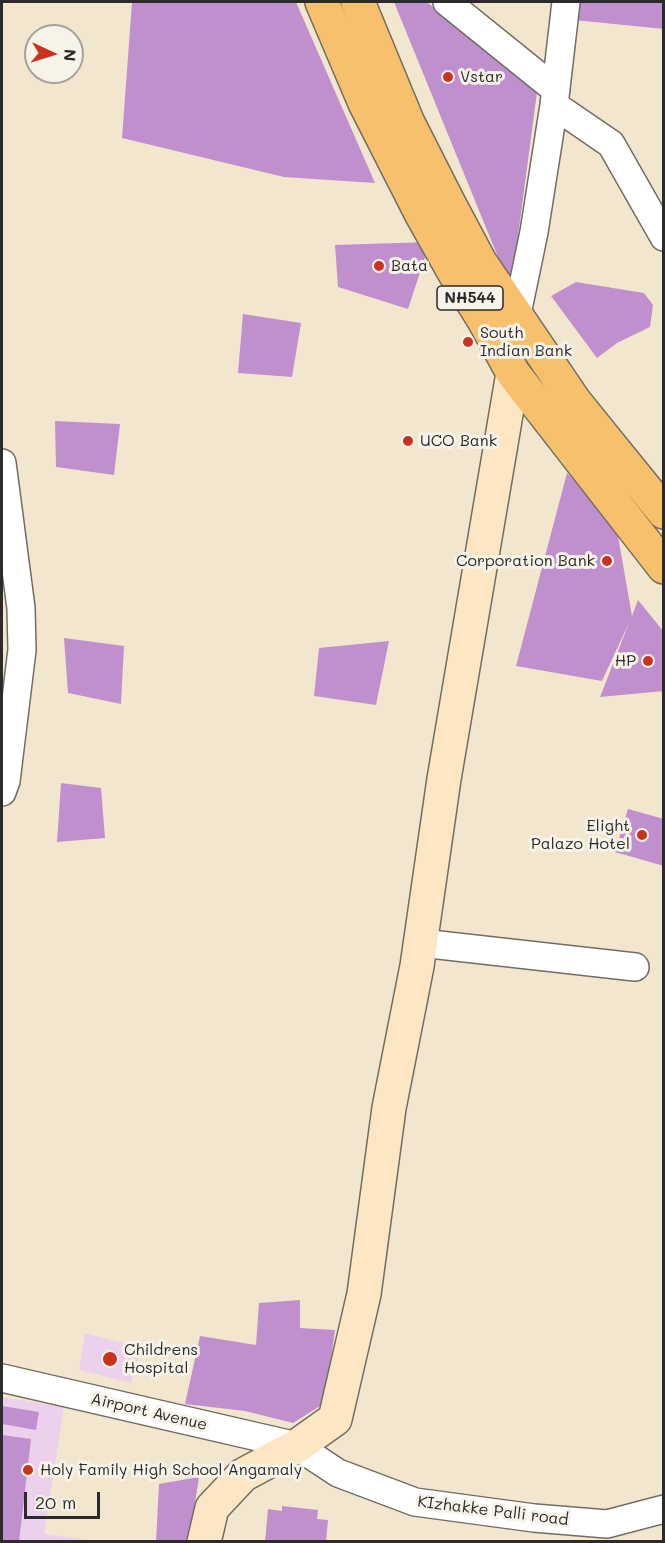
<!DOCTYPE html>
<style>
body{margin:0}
#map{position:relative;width:665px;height:1543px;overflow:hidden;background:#f2e7ce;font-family:Mali,sans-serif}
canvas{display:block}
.frame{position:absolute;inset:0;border:3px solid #2b2b2b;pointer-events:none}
.north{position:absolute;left:24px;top:24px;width:60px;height:60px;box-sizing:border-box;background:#f7f3e8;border:2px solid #a5a39c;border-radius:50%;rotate:94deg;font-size:16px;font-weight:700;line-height:24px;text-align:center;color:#2b2b2b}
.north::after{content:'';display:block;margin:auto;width:21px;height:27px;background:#c8321e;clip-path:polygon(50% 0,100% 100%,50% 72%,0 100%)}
.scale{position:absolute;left:24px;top:1492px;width:76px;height:27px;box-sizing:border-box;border:3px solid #2b2b2b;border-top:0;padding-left:8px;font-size:18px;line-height:21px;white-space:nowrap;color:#2b2b2b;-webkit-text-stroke:4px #f7f3e8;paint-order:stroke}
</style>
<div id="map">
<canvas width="665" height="1543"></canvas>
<div class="frame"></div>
<div class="north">N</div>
<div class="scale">20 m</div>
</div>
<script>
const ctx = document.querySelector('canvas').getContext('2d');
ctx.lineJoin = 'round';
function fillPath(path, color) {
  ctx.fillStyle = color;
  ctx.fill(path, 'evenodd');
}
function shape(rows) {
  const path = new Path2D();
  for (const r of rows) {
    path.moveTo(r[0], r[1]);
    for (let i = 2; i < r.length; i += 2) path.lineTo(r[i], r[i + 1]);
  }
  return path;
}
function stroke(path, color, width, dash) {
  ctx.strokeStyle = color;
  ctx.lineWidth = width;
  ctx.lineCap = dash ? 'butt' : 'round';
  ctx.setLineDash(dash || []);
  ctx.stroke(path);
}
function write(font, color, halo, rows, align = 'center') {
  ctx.font = font + ' Mali,sans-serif';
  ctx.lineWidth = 6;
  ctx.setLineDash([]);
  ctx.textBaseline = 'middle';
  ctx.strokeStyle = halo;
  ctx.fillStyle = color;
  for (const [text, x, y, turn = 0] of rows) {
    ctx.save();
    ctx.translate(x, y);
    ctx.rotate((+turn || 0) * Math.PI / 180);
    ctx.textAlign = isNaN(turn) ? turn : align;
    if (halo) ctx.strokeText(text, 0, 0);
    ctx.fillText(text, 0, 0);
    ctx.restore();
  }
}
const built = shape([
 [85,1333,141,1348,131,1383,79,1370],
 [2,1397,64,1407,44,1534,94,1541,2,1541]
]);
const building = shape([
 [132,2,296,2,375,183,284,177,122,138],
 [394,2,427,2,537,92,511,289],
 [576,2,664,2,664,29,574,20],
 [430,242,408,309,338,287,335,245],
 [576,282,644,293,653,305,650,327,617,343,597,358,551,296],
 [243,314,301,323,292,377,238,373],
 [55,421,120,424,114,475,56,467],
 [567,473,615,519,632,616,638,600,664,632,664,691,600,697,629,623,602,681,516,666],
 [64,638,124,646,121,704,68,693],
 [389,641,376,705,314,696,319,648],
 [61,783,101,788,105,838,57,842],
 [628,809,664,819,664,866,615,852],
 [300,1300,300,1328,335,1330,325,1403,293,1423,245,1411,185,1404,200,1336,256,1345,259,1303],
 [2,1406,39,1412,36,1430,2,1424],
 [2,1435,31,1439,19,1542,2,1542],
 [199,1477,189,1542,156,1542,159,1484],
 [282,1506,318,1510,317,1519,328,1520,326,1542,265,1542,268,1509,282,1511]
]);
const street = shape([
 [447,2,556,90],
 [554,105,611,144,664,237],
 [516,329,517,314,534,232,554,105,566,2],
 [2,463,21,608,22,650,6,781,2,792],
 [421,943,635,967],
 [2,1378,297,1446,338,1473,415,1502,534,1518,607,1524,664,1509]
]);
const secondary = shape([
 [204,1542,212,1508,243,1475,297,1446,335,1419,364,1294,389,1108,417,966,444,779,513,373]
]);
const highway = shape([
 [322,2,365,103,422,215,454,272,484,320,513,373,664,567],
 [358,2,408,123,448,202,480,262,575,402,664,512]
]);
const markers = [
 [448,77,6,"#c8321e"],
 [379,266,6,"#c8321e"],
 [468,342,6,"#c8321e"],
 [408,441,6,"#c8321e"],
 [607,561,6,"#c8321e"],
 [648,661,6,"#c8321e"],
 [642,835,6,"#c8321e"],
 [110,1359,8,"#c8321e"],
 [28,1470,6,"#c8321e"]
];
const shields = [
 [470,298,66]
];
const shieldNames = [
 ["NH544",470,298]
];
const poiNames = [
 ["Vstar",460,77],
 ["Bata",391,266],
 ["South",480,333],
 ["Indian Bank",480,351],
 ["UCO Bank",420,441],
 ["Corporation Bank",595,561,"right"],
 ["HP",636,661,"right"],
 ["Elight",630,826,"right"],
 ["Palazo Hotel",630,844,"right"],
 ["Childrens",124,1350],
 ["Hospital",124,1368],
 ["Holy Family High School Angamaly",40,1470]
];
const streetNames = [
 ["Airport Avenue",149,1412,13],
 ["KIzhakke Palli road",493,1511,7]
];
fillPath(built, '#ebd1ec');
fillPath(building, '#c090ce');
stroke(street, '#716d64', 30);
stroke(secondary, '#716d64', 36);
stroke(highway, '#716d64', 36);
stroke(street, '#fff', 27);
stroke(secondary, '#fce6c4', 33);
stroke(highway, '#f7c06c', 33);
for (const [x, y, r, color] of markers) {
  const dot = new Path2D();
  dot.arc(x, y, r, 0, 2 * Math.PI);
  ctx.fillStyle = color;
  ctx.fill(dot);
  stroke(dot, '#f7f3e8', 2);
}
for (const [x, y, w] of shields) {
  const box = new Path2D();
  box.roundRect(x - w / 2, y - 12, w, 24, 4.5);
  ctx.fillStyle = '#f7f3e8';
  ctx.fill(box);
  stroke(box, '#2b2b2b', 1.5);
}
write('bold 15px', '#2b2b2b', null, shieldNames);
write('16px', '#2b2b2b', '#f7f3e8', poiNames, 'left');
write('16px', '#2b2b2b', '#f7f3e8', streetNames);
</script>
